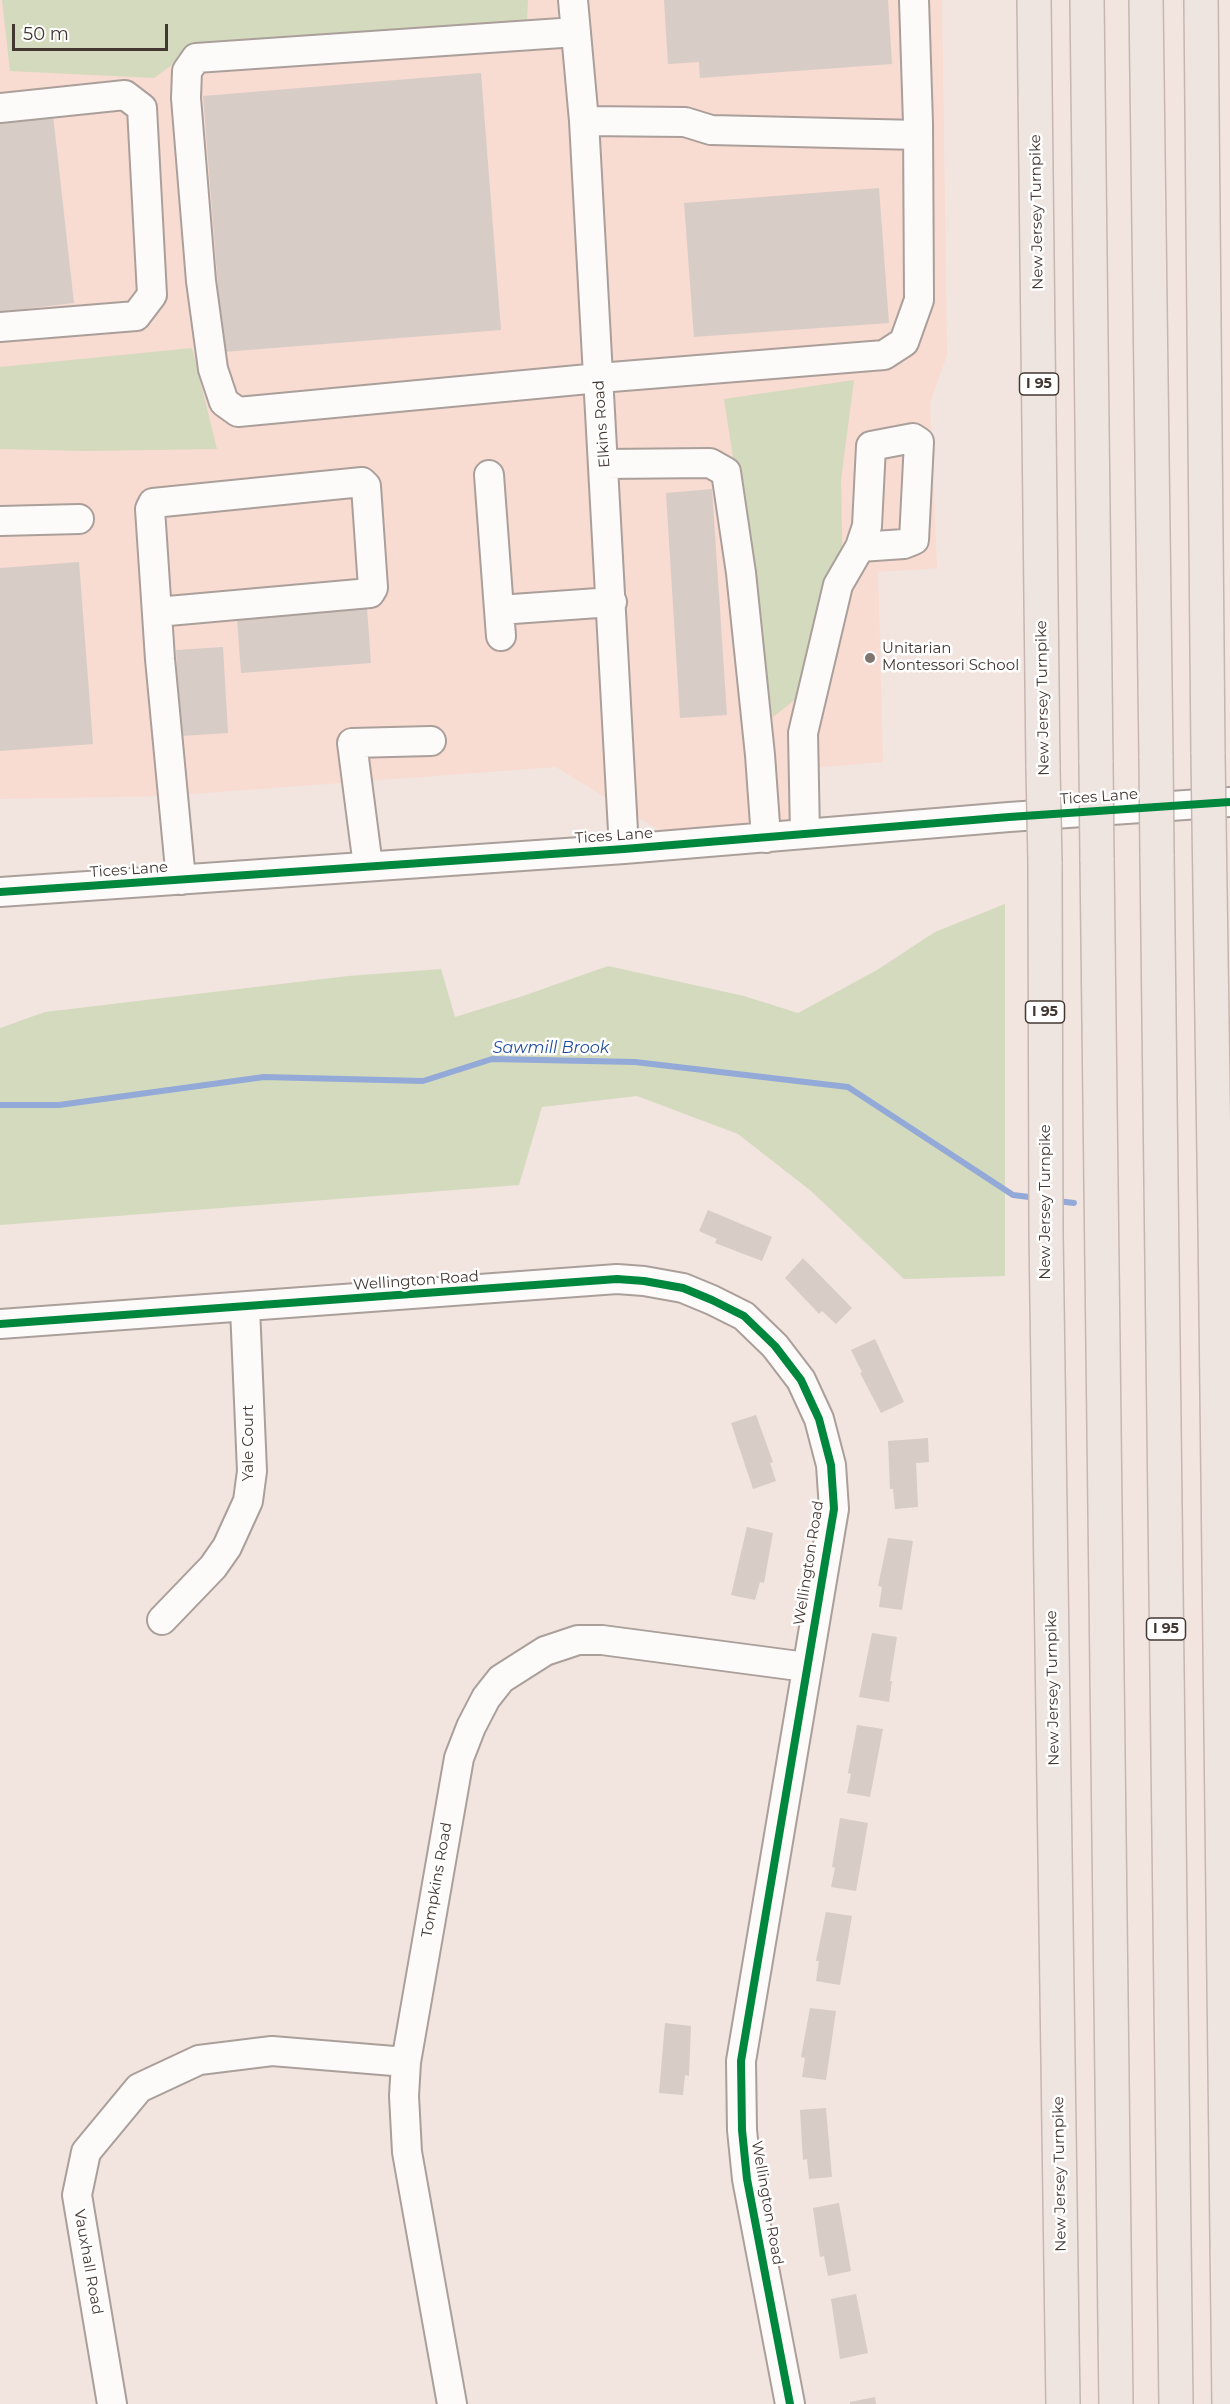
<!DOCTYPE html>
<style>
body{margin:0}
#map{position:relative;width:1230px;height:2404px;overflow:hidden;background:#f2e4df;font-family:Montserrat,sans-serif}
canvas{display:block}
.scale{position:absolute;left:12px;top:24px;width:156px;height:27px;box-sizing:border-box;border:3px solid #433732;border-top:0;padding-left:8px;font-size:18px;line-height:21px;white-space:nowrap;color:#433732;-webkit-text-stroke:4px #fff;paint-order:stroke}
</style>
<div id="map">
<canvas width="1230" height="2404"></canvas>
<div class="scale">50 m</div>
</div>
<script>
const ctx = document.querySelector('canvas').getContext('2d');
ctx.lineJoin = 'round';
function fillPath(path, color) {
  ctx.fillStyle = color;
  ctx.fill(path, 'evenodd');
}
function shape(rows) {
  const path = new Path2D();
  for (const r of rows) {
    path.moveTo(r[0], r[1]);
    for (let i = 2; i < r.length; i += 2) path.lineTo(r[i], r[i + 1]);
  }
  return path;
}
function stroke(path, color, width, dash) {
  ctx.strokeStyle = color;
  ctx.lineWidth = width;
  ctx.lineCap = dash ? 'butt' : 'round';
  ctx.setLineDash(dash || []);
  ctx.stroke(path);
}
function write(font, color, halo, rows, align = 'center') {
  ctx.font = font + ' Montserrat,sans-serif';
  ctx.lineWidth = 5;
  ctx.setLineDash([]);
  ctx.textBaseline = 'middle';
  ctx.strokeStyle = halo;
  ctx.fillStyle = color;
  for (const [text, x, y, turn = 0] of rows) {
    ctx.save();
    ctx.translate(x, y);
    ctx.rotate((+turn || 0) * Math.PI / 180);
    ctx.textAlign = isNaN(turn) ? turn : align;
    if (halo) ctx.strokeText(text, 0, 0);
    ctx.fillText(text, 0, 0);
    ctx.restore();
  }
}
const built = shape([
 [0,0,942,0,947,355,930,403,937,568,878,572,883,762,801,769,801,832,677,841,556,767,164,796,0,799]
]);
const green = shape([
 [2,0,528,0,527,21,191,51,154,78,10,71],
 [192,348,217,449,85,451,0,449,0,367],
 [854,380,841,480,843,585,802,694,773,717,724,399],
 [1005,904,1005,1276,904,1279,811,1191,738,1134,637,1096,542,1107,519,1185,0,1225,0,1028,45,1012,348,976,441,969,455,1017,523,996,608,966,744,996,798,1013,877,970,935,932]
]);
const stream = shape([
 [0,1105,59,1105,264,1077,423,1081,492,1059,635,1062,848,1087,1013,1195,1037,1198],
 [1057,1201,1074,1203]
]);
const building = shape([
 [664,0,888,0,892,64,700,78,699,62,668,64],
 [481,73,501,330,223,352,203,96],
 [53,115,74,303,0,312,0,121],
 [879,188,889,323,694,337,684,203],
 [712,489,727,715,680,718,666,493],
 [79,562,93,744,0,751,0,568],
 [367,608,371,663,241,673,237,619],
 [223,647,228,733,181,736,176,650],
 [708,1210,772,1237,762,1261,715,1243,717,1239,699,1231],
 [803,1258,852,1308,836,1324,822,1311,819,1314,785,1278],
 [875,1339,904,1402,881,1413,860,1373,862,1372,851,1350],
 [756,1415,773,1462,770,1463,776,1481,753,1489,731,1423],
 [928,1438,929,1462,916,1463,918,1507,895,1509,893,1489,890,1489,888,1441],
 [747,1527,773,1533,764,1583,760,1582,755,1600,731,1595],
 [888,1538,913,1541,902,1610,879,1607,882,1587,878,1586],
 [872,1633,897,1637,890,1681,892,1681,889,1702,859,1697],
 [857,1725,883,1729,870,1797,847,1793,851,1774,848,1773],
 [840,1818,868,1823,856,1891,831,1887,835,1868,832,1867],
 [826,1912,852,1916,840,1985,816,1981,819,1961,816,1961],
 [810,2008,836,2011,826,2080,802,2077,805,2058,801,2057],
 [665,2023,691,2026,689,2076,685,2075,683,2095,659,2093],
 [826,2108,832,2177,809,2179,807,2159,803,2160,800,2110],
 [839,2203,851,2271,828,2276,824,2256,820,2257,813,2208],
 [856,2294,868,2353,840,2359,831,2299],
 [875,2397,876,2404,850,2404,850,2402]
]);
const minor = shape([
 [573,0,584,121,624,849],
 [576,32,196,58,187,71,186,98,201,281,213,369,224,402,238,412,599,378,884,355,904,342,919,300,918,123,914,0],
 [0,108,125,95,142,108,152,295,136,316,0,327],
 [584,121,685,122,711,130,918,135],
 [605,464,710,463,726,472,741,573,760,755,766,838],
 [489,475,499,610,612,602],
 [0,521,79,519],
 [499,610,501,636],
 [157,612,370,593,373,588,366,486,362,482,153,503,150,509,160,659,181,880],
 [805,834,803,733,838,585,860,547,904,544,914,540,919,442,913,438,871,446,867,526,860,547],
 [368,866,352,743,431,741],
 [0,892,624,849,1009,817,1230,802],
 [0,1324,617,1279,644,1281,683,1288,712,1300,744,1316,775,1346,801,1380,819,1419,831,1465,834,1509,741,2061,742,2130,747,2179,790,2404],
 [162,1620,213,1567,227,1547,248,1501,252,1471,245,1308],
 [112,2404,77,2195,86,2152,139,2088,199,2060,272,2051,406,2062],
 [452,2404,407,2152,404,2096,406,2062,459,1758,471,1727,486,1698,501,1679,545,1651,578,1640,602,1640,806,1667]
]);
const highway = shape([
 [1034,0,1043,768],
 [1087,0,1096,763],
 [1146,0,1156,758],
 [1201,0,1208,754],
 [1157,854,1176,2404],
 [1097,858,1116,2404],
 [1045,862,1046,1233,1063,2404],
 [1215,1223,1229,2404]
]);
const highwayBridge = shape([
 [1208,754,1215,1223],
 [1156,758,1157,854],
 [1096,763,1097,858],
 [1043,768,1045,862]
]);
const cycleway = shape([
 [0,892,624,849,1009,817,1230,802],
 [0,1324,617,1279,644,1281,683,1288,712,1300,744,1316,775,1346,801,1380,819,1419,831,1465,834,1509,741,2061,742,2130,747,2179,790,2404]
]);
const markers = [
 [870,658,6,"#80746f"]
];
const shields = [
 [1039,384,39],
 [1045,1012,39],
 [1166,1629,39]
];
const shieldNames = [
 ["I 95",1039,384],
 ["I 95",1045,1012],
 ["I 95",1166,1629]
];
const streetNames = [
 ["New Jersey Turnpike",1037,212,-91],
 ["Elkins Road",602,424,-94],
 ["New Jersey Turnpike",1043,698,-91],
 ["Tices Lane",1099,797,-4],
 ["Tices Lane",614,836,-4],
 ["Tices Lane",129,870,-4],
 ["New Jersey Turnpike",1046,1202,-90],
 ["Wellington Road",416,1281,-4],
 ["Yale Court",249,1443,-90],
 ["Wellington Road",809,1563,-81],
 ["New Jersey Turnpike",1053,1688,-91],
 ["Tompkins Road",437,1880,-80],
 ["New Jersey Turnpike",1060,2174,-91],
 ["Wellington Road",767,2203,80],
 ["Vauxhall Road",88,2262,80]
];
const poiNames = [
 ["Unitarian",882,649],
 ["Montessori School",882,666]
];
const waterNames = [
 ["Sawmill Brook",551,1048]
];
fillPath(built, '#f8dbd1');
fillPath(green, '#d4dabd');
stroke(stream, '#93a9d7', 6);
fillPath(building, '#d8ccc7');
stroke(minor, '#aa9f9a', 32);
stroke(highway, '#c6b6af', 36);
stroke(minor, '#fdfbfa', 28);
stroke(highway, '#efe5e0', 33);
stroke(highwayBridge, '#c6b6af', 36, []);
stroke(highwayBridge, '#efe5e0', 33);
stroke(cycleway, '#00873e', 8);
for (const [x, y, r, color] of markers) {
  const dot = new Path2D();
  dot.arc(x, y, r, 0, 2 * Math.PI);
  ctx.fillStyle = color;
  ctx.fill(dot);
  stroke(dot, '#fff', 2);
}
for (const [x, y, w] of shields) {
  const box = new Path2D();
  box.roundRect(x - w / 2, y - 11, w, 22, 4.5);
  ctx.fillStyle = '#fff';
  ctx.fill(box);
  stroke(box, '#433732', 1.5);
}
write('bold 14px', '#433732', null, shieldNames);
write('15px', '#433732', '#fff', streetNames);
write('15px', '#433732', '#fff', poiNames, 'left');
write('italic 16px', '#204c9d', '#fff', waterNames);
</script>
